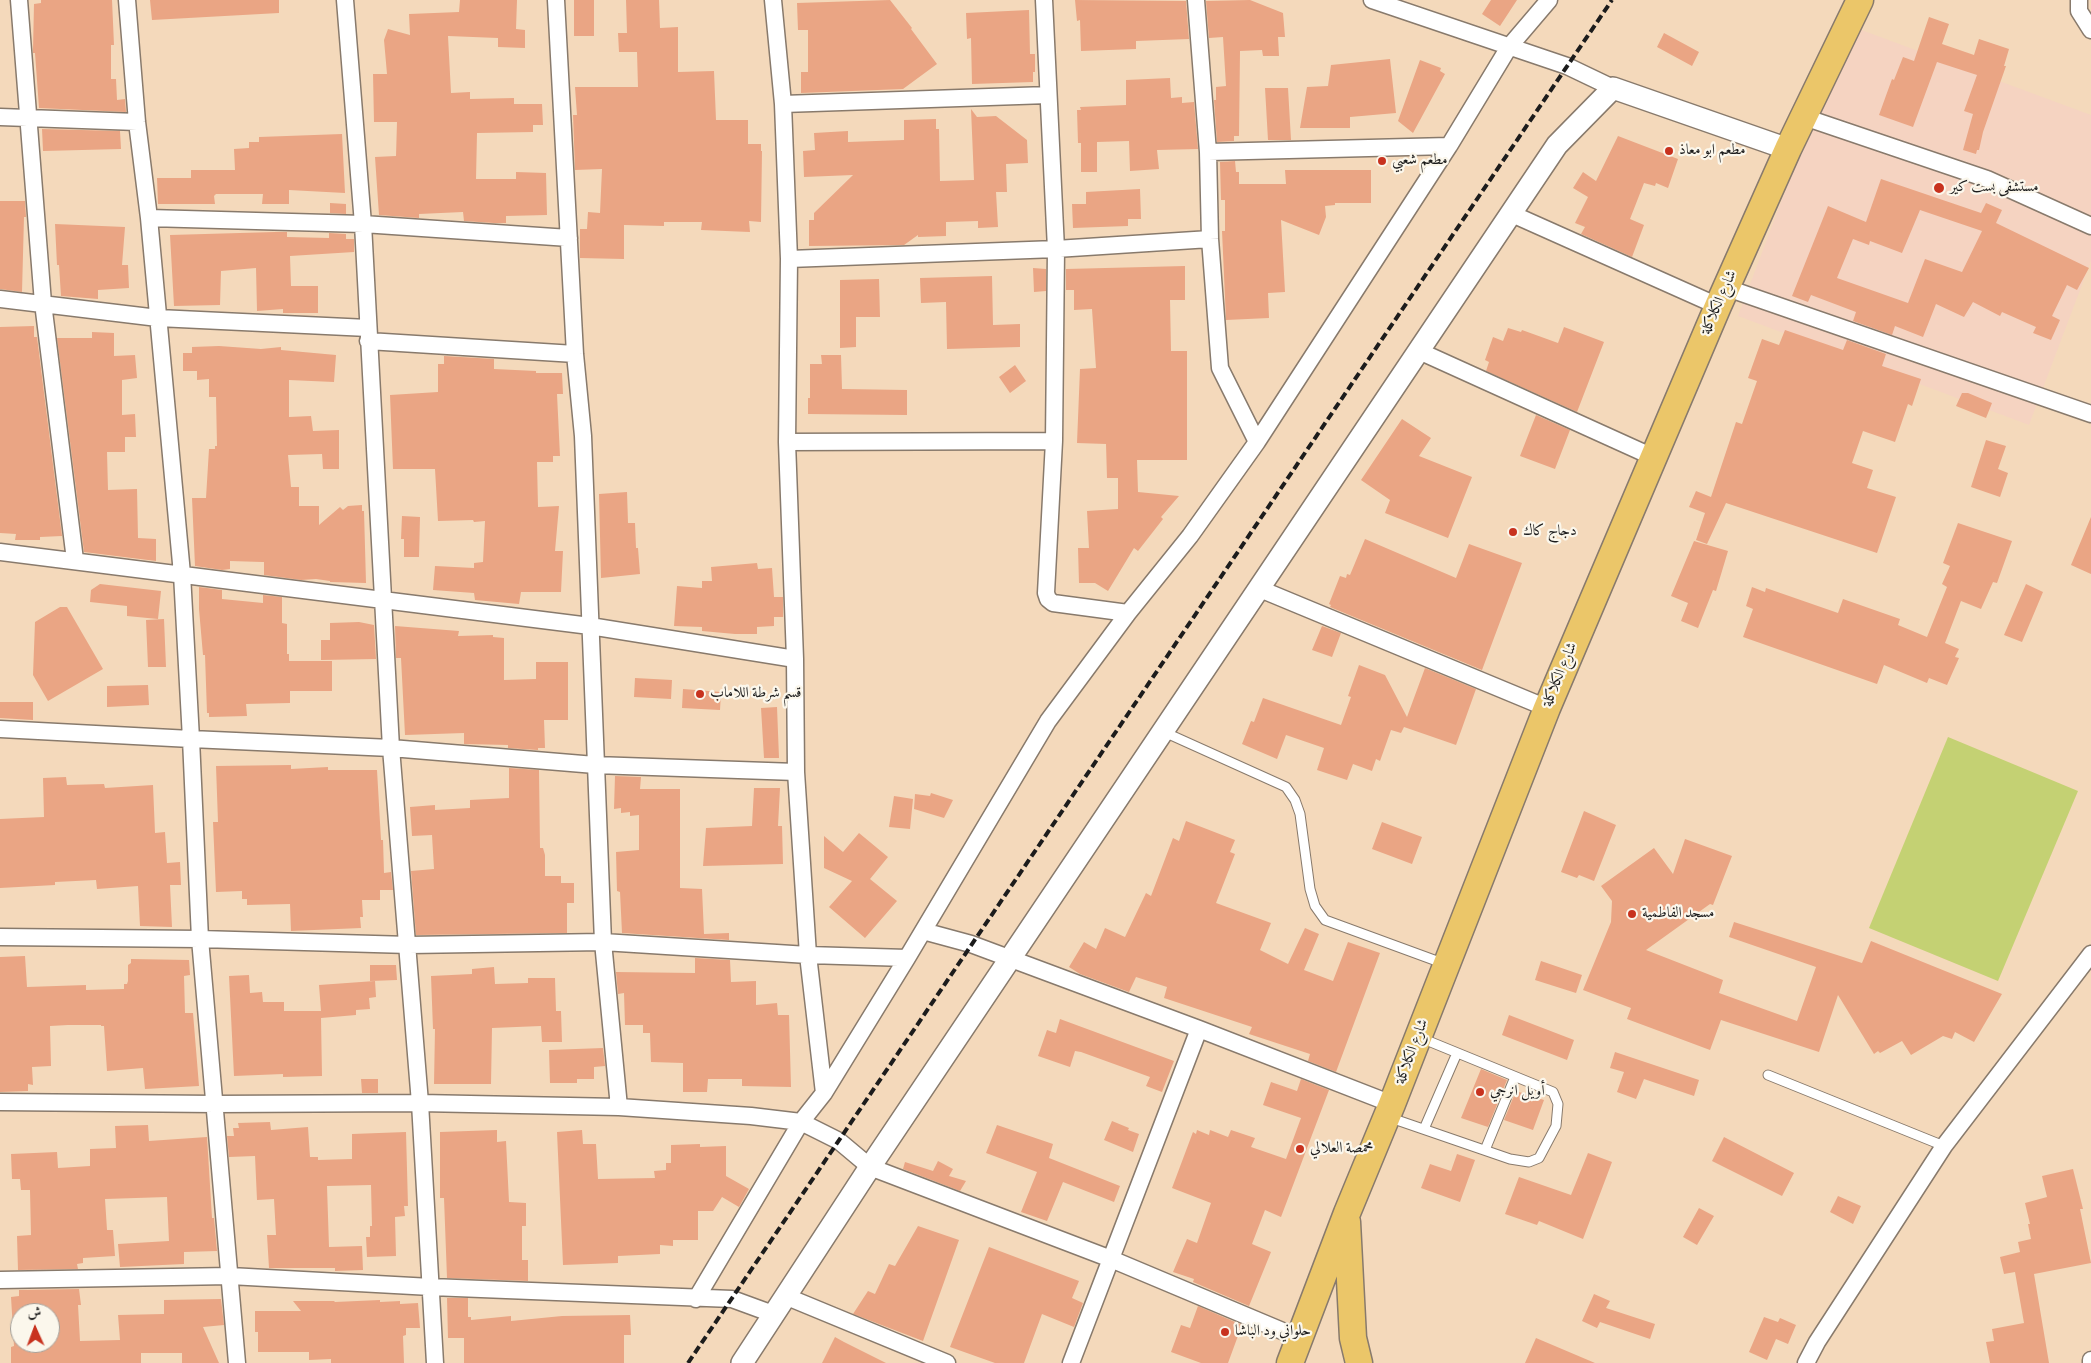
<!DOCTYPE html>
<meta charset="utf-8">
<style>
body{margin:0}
#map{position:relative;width:2091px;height:1363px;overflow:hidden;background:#f4d9bb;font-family:"Sorts Mill Goudy",Amiri,serif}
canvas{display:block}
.north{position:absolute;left:10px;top:1303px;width:50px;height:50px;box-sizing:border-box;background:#fbf7ec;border:1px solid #a29f99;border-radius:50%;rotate:358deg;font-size:14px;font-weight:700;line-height:20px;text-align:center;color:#1c1c1c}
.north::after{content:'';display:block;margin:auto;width:18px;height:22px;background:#c8321e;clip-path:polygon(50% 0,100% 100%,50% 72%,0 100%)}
</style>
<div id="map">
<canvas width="2091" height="1363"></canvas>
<div class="north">ش</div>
</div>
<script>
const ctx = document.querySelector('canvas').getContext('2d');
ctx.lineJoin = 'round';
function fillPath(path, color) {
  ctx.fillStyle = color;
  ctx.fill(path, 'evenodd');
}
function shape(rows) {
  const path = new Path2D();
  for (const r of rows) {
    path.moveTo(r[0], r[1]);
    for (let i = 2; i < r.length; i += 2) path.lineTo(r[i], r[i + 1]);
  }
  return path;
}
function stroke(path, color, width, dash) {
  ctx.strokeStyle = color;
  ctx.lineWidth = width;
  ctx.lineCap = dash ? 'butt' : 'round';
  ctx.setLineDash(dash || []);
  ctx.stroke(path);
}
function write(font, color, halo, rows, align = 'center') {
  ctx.font = font + ' "Sorts Mill Goudy",Amiri,serif';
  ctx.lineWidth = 4.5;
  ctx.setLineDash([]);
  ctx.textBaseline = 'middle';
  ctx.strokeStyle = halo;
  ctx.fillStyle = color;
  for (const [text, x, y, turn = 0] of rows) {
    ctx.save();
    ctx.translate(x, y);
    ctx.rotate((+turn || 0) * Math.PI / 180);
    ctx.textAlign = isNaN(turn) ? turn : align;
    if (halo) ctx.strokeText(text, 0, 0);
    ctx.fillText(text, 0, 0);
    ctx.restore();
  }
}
const built = shape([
 [1848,25,2091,115,2091,261,2029,425,1738,316]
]);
const green = shape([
 [1948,737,2078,791,1998,981,1869,928]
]);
const building = shape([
 [41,0,112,0,114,45,111,45,111,79,116,79,117,100,125,99,126,112,39,108,35,53,33,53,33,50,34,4,41,3],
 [150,0,279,0,279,13,152,20],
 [460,0,517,0,516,29,525,30,525,48,498,47,498,38,448,36,451,93,470,92,470,99,514,98,514,104,542,104,543,125,533,125,533,132,477,133,476,179,516,179,516,172,546,173,547,215,506,216,506,223,494,223,464,221,463,212,419,214,419,218,379,215,375,157,396,156,397,122,374,122,373,74,387,74,384,40,388,29,410,35,409,14,459,12],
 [574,0,594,0,594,36,574,36],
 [626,0,659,0,660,28,678,27,678,72,714,71,716,120,748,120,748,144,761,144,761,151,762,151,761,222,749,221,750,232,701,230,702,222,664,222,664,226,624,225,624,259,580,258,580,229,587,229,588,212,600,213,602,169,575,170,573,115,577,115,575,87,638,87,637,52,619,52,618,33,627,33],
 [890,0,912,28,911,29,937,64,903,89,801,93,801,72,808,72,808,30,798,30,797,3],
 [1075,0,1186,1,1189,39,1136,41,1136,49,1081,51,1080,20,1077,21],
 [1250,0,1283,13,1285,37,1278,37,1279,56,1263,56,1262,50,1240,51,1239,136,1234,136,1234,141,1217,142,1214,100,1216,100,1216,87,1226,86,1223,37,1209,38,1206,1],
 [1491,0,1517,0,1500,26,1482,14],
 [1029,10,1030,54,1035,54,1035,72,1033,72,1033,82,972,84,971,38,967,39,966,13],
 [1929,17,1949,24,1942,44,1974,55,1979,39,2009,49,2004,66,2006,66,1983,132,1979,150,1977,150,1976,154,1963,150,1973,114,1964,111,1977,75,1937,62,1913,127,1879,115,1892,79,1894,80,1903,57,1914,61],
 [1664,33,1699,52,1692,66,1657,47],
 [1390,59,1396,113,1350,117,1350,128,1300,128,1307,87,1328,86,1331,65],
 [1420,60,1441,68,1440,71,1445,74,1413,133,1398,121],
 [1170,78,1171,98,1182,97,1182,103,1194,102,1198,149,1157,150,1159,169,1130,171,1129,141,1097,142,1097,172,1081,172,1081,143,1078,143,1077,110,1081,110,1080,107,1126,105,1126,80],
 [1265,88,1288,88,1291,140,1268,140],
 [971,109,977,117,996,116,1027,140,1028,163,1006,164,1007,192,996,192,998,227,978,228,978,221,946,222,946,236,918,237,918,235,904,245,809,246,809,220,814,220,814,213,853,175,804,177,803,151,815,150,814,133,848,131,848,142,904,140,904,120,936,119,936,129,939,129,940,181,974,180],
 [42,129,120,131,121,149,43,151],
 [342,134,345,193,289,190,289,204,262,204,263,194,216,194,214,196,215,204,158,204,157,178,191,178,191,170,235,170,234,149,249,148,249,142,259,142,259,137],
 [1618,136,1678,159,1668,188,1656,183,1655,186,1644,183,1630,219,1644,225,1632,257,1581,234,1585,227,1575,223,1588,197,1573,188,1583,172,1596,181],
 [1235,161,1236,172,1239,172,1239,184,1286,184,1285,170,1371,170,1371,203,1335,203,1335,205,1325,206,1326,217,1319,235,1281,220,1285,292,1268,293,1269,318,1226,320,1222,231,1225,231,1225,200,1221,200,1220,162],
 [1881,179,1981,213,1986,203,2002,210,1996,223,2089,268,2077,290,2067,285,2052,316,2060,320,2051,340,2033,333,2036,327,2002,312,2000,316,1973,302,1964,317,1936,304,1923,337,1895,326,1892,335,1853,321,1856,312,1811,295,1808,302,1792,296,1828,206,1866,222],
 [1920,210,1982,231,1962,272,1925,259,1908,303,1837,278,1853,239,1869,245,1870,241,1902,253],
 [1140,189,1141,219,1128,219,1128,226,1073,228,1072,204,1086,204,1086,192],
 [0,201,25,201,26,217,24,217,22,292,0,289],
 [330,203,346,204,346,214,330,213],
 [55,224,125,227,122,265,128,265,129,288,98,290,98,299,61,296,59,265,57,265],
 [275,232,287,232,287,237,329,238,329,233,346,234,346,239,354,239,354,252,290,256,291,286,318,286,318,313,283,313,283,309,257,311,256,268,221,271,220,305,174,306,170,235],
 [1185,266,1185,300,1170,300,1171,351,1187,351,1187,460,1137,460,1138,492,1179,496,1161,517,1163,519,1138,551,1134,548,1108,591,1095,583,1079,583,1078,548,1089,548,1087,511,1118,509,1118,478,1107,478,1106,444,1077,443,1080,369,1096,368,1092,309,1074,310,1074,290,1066,290,1066,269],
 [1033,268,1046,269,1046,291,1034,292],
 [992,276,993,325,1020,324,1020,347,947,349,946,302,921,303,920,278],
 [879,279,880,317,856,317,856,347,840,348,840,280],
 [34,326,34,337,37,337,62,536,40,537,40,540,15,540,16,534,0,533,0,327],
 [1564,327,1604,342,1577,412,1486,371,1489,362,1485,360,1493,337,1503,341,1508,328,1521,332,1522,330,1558,343],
 [1785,330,1843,350,1847,340,1886,354,1882,366,1921,379,1912,406,1908,404,1895,442,1863,431,1852,463,1873,470,1867,488,1896,497,1877,553,1726,503,1707,544,1696,540,1705,513,1689,507,1696,491,1711,497,1736,422,1742,424,1757,381,1748,378,1762,339,1779,345],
 [92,332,114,333,114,356,135,355,137,378,122,380,122,415,135,414,136,437,125,437,125,452,107,452,108,490,137,489,138,538,156,539,156,561,84,552,57,338,92,338],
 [219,346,261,349,281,347,281,350,336,355,334,382,289,380,289,417,311,416,313,431,339,430,339,469,323,469,322,454,288,455,291,487,299,487,299,506,319,506,319,525,340,507,343,510,348,506,362,505,362,511,364,511,366,583,330,582,330,581,316,579,301,580,264,575,264,562,262,562,230,561,230,569,222,570,195,566,192,498,206,498,209,449,215,449,215,446,217,446,216,397,209,397,209,379,197,380,197,371,183,371,183,353,192,353,192,347],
 [821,355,841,355,842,389,907,390,907,415,808,414,808,398,810,398,810,364,822,364],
 [444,356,494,359,494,369,536,371,536,373,562,373,563,394,557,394,560,456,553,456,553,462,537,462,538,507,559,506,555,551,563,551,561,592,521,592,519,604,475,600,474,593,433,590,435,566,474,568,474,563,483,562,485,521,474,522,473,520,438,521,435,469,393,469,390,395,438,392,438,364,444,364],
 [1015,365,1026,381,1010,393,999,377],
 [1962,393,1968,393,1992,403,1986,418,1956,406],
 [1536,415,1570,430,1555,469,1520,456],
 [1402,419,1431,438,1419,456,1472,477,1448,538,1385,513,1390,500,1361,480],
 [1986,440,2006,446,1998,469,2008,473,2000,497,1971,487],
 [627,492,628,523,635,523,636,548,638,548,640,574,601,578,599,494],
 [402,516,420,517,419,557,404,557,404,539,401,539],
 [2091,517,2091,574,2071,565],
 [1958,523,2012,541,1997,583,1993,582,1981,609,1961,601,1945,643,1959,649,1955,657,1959,658,1947,685,1929,678,1927,683,1884,665,1877,684,1743,637,1753,609,1746,606,1752,587,1765,592,1766,588,1838,613,1843,599,1900,619,1898,625,1927,637,1947,587,1942,584,1950,566,1943,563],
 [1365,539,1456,578,1469,544,1522,563,1482,670,1330,607,1331,605,1329,604,1340,576,1346,578,1347,574,1350,575],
 [1694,541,1728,551,1716,591,1713,590,1698,628,1681,621,1688,603,1671,596],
 [757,563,758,569,772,568,774,597,783,597,783,617,774,617,774,626,757,627,757,634,735,634,702,631,702,627,674,626,677,586,702,588,702,581,712,581,711,567],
 [100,584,161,591,158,619,127,616,127,606,90,602,91,590],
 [2026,584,2043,592,2022,642,2004,635],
 [199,587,222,590,222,599,263,603,263,595,282,597,282,623,287,624,287,654,289,654,289,661,332,661,332,691,290,691,290,703,246,704,247,716,209,717,209,713,207,713,205,655,203,655,199,609],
 [60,607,67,607,103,669,48,701,33,675,35,622],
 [164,619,166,667,148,667,146,620],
 [359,622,374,625,376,659,321,660,321,640,330,640,330,623],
 [395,626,459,631,458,636,493,635,493,637,504,638,504,680,536,679,536,662,568,662,568,720,544,720,545,748,538,748,538,750,508,748,508,745,464,744,464,733,405,735,401,658,396,658],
 [1322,626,1341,633,1332,657,1312,650],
 [1359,665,1385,675,1407,717,1425,668,1476,689,1456,745,1404,727,1401,733,1391,730,1380,761,1376,759,1372,771,1353,764,1347,780,1317,770,1324,748,1286,735,1277,759,1242,744,1251,721,1254,722,1263,698,1341,725,1351,697,1348,696],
 [635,678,672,680,671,699,634,697],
 [148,685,149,705,107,707,107,686],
 [683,689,721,692,720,710,682,708],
 [0,702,33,702,33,720,0,718],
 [777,707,779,758,764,758,761,708],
 [291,765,291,769,328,767,328,770,377,770,381,840,383,840,384,873,391,872,393,890,380,890,380,900,362,900,363,917,360,917,361,928,291,931,290,904,247,905,247,899,242,899,242,891,216,892,213,822,218,822,216,766],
 [509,768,539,770,540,848,543,848,545,855,545,876,561,876,561,883,574,883,574,903,567,903,567,933,416,935,411,871,434,869,432,835,412,836,410,807,435,805,435,810,470,808,470,800,509,798],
 [615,776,641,777,640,789,680,789,680,888,702,889,704,934,729,933,729,940,622,933,620,892,617,891,616,852,639,850,639,815,630,816,630,812,621,813,621,808,614,809],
 [66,777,67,785,104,784,105,788,153,785,155,833,165,832,167,863,180,862,181,885,170,885,172,927,140,926,138,886,97,889,96,880,55,882,55,885,0,888,0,819,44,817,43,778],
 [754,788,780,788,778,826,782,826,783,864,703,866,706,828,752,826],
 [931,793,953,800,944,818,914,809,915,794,930,796],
 [894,796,913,799,910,829,889,827],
 [1584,811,1616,825,1594,881,1579,875,1577,878,1561,872],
 [1186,821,1235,840,1230,852,1235,854,1216,903,1271,923,1260,950,1288,964,1305,928,1319,934,1304,970,1333,981,1348,942,1380,953,1336,1072,1308,1061,1310,1054,1249,1034,1252,1027,1164,998,1167,987,1136,977,1129,992,1080,974,1069,967,1084,942,1096,949,1105,928,1125,937,1146,893,1151,896,1173,838,1179,841],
 [1382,822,1422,837,1412,864,1372,849],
 [859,833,888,857,870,879,897,901,865,938,829,907,852,881,824,868,824,836,843,852],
 [1685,839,1732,856,1713,905,1710,904,1646,950,1723,980,1719,993,1797,1021,1816,967,1729,937,1734,922,1862,963,1871,941,2002,994,1974,1042,1955,1032,1952,1039,1943,1036,1911,1055,1902,1041,1880,1053,1878,1051,1874,1054,1838,995,1819,1052,1721,1020,1710,1050,1627,1019,1631,1008,1583,990,1611,922,1612,901,1601,886,1654,848,1673,874],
 [25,956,27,987,86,985,86,990,124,989,124,984,127,984,128,981,128,965,131,963,131,959,189,960,190,975,184,976,185,1013,193,1013,199,1086,145,1089,143,1068,107,1071,104,1026,101,1026,101,1025,68,1025,50,1026,51,1066,32,1067,33,1085,28,1084,28,1091,0,1092,0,957],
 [695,958,730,960,731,982,756,981,756,1005,777,1003,778,1015,789,1015,791,1087,742,1086,742,1079,708,1079,707,1092,683,1092,683,1063,651,1062,650,1033,643,1033,643,1025,625,1025,624,993,618,994,616,972,695,973],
 [1541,961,1582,975,1576,993,1535,980],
 [370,965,396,965,397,980,370,981],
 [494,967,495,984,528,983,528,978,555,978,556,1011,561,1011,562,1042,542,1042,541,1026,492,1028,491,1084,434,1084,435,1029,433,1029,431,976,472,974,472,969],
 [249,975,250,993,262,992,263,1002,284,1002,284,1011,321,1011,319,985,375,981,376,997,369,998,370,1009,356,1010,356,1015,321,1018,322,1076,283,1077,283,1074,234,1076,229,976],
 [1509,1015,1574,1040,1567,1060,1502,1035],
 [1060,1019,1174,1061,1162,1092,1146,1086,1150,1077,1081,1052,1075,1051,1070,1067,1038,1056,1047,1030,1056,1033],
 [603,1048,605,1066,594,1067,594,1079,577,1079,577,1083,550,1083,549,1050],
 [1615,1052,1699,1080,1694,1096,1644,1079,1636,1099,1617,1092,1624,1072,1610,1068],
 [1481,1069,1507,1080,1488,1127,1461,1118],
 [361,1079,378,1079,378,1093,362,1093],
 [1301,1079,1329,1090,1281,1217,1265,1210,1252,1244,1271,1252,1249,1306,1193,1282,1194,1279,1173,1272,1187,1239,1197,1243,1211,1203,1172,1188,1193,1132,1196,1134,1197,1130,1209,1135,1210,1130,1228,1137,1231,1130,1255,1138,1251,1147,1286,1159,1301,1118,1263,1105,1271,1082,1297,1091],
 [1516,1091,1544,1100,1533,1130,1504,1120],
 [1112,1121,1129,1128,1128,1130,1139,1134,1133,1152,1104,1140],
 [270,1122,271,1130,308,1127,310,1157,318,1157,318,1160,352,1159,352,1134,406,1132,408,1206,404,1206,405,1216,395,1217,396,1256,367,1257,366,1237,370,1237,370,1226,372,1226,371,1185,327,1186,329,1247,362,1246,363,1270,335,1271,335,1268,269,1268,267,1235,276,1235,274,1199,257,1200,255,1156,229,1157,227,1136,234,1136,233,1128,239,1128,238,1123],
 [148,1125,149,1141,207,1137,212,1218,214,1218,217,1251,184,1252,184,1264,120,1267,118,1244,169,1241,167,1197,105,1199,107,1230,113,1230,115,1256,83,1258,83,1263,77,1264,78,1269,18,1270,17,1236,31,1235,30,1190,21,1190,20,1179,12,1179,11,1154,57,1152,58,1168,90,1166,90,1149,116,1148,115,1126],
 [997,1125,1053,1144,1049,1158,1120,1186,1114,1202,1063,1182,1047,1221,1021,1212,1037,1172,986,1153],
 [497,1130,497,1142,506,1141,509,1202,526,1203,526,1226,522,1226,522,1260,528,1260,528,1281,447,1278,444,1198,440,1198,440,1132],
 [582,1130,583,1144,596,1144,598,1179,655,1178,654,1171,666,1170,666,1163,671,1163,671,1145,700,1144,700,1147,726,1146,726,1176,749,1189,739,1207,722,1197,713,1211,698,1211,698,1240,673,1240,673,1246,660,1245,660,1254,618,1256,618,1263,563,1265,557,1132],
 [1724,1137,1794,1173,1782,1196,1712,1161],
 [1588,1153,1612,1162,1583,1239,1539,1221,1537,1225,1505,1214,1519,1177,1571,1195],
 [1457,1154,1475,1160,1460,1202,1421,1188,1430,1164,1451,1171],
 [938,1161,953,1169,949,1176,966,1181,960,1191,903,1169,905,1162,933,1171],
 [2073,1169,2083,1209,2080,1209,2091,1263,2034,1274,2049,1363,1990,1363,1986,1342,1994,1341,1992,1329,2024,1323,2015,1272,2004,1274,2000,1257,2020,1252,2018,1242,2031,1239,2028,1224,2030,1224,2025,1203,2047,1197,2042,1176],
 [1838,1196,1861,1206,1853,1224,1830,1212],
 [1699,1208,1714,1216,1697,1245,1683,1237],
 [918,1226,959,1240,923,1341,853,1314,868,1291,875,1294,889,1264,895,1266],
 [989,1247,1079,1281,1072,1298,1083,1303,1074,1327,1042,1314,1024,1363,995,1363,950,1347],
 [79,1289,81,1305,78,1305,80,1341,120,1340,118,1315,164,1314,164,1300,221,1299,224,1325,203,1327,219,1363,182,1363,182,1353,141,1353,141,1363,11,1363,11,1347,14,1346,11,1297,19,1296,19,1290],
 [20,1313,50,1313,50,1343,20,1343],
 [1594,1294,1610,1301,1606,1308,1655,1324,1650,1339,1600,1322,1597,1328,1582,1321],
 [447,1298,468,1298,468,1317,471,1317,471,1320,511,1316,511,1321,562,1316,630,1315,631,1335,624,1335,624,1363,464,1363,464,1338,448,1338],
 [380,1300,380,1302,400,1301,400,1304,418,1303,420,1328,406,1328,406,1335,403,1336,404,1363,331,1363,331,1359,309,1360,309,1352,258,1352,258,1332,255,1332,255,1311,301,1311,293,1301,334,1301,335,1302],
 [1198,1306,1242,1325,1228,1363,1201,1363,1171,1352,1181,1325,1190,1328],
 [1764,1317,1778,1322,1780,1318,1796,1325,1788,1344,1776,1339,1767,1360,1749,1352],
 [835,1337,844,1342,886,1363,822,1363],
 [1536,1338,1595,1363,1525,1363]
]);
const service = shape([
 [1164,732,1286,787,1295,800,1300,814,1310,889,1315,906,1325,920,1445,964],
 [1768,1075,1944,1146],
 [1388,1117,1510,1159,1529,1162,1539,1158,1556,1126,1558,1104,1553,1092,1421,1038],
 [1424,1129,1457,1053],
 [1485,1150,1515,1077]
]);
const minor = shape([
 [19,0,43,303,75,560],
 [345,0,363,224,391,748,420,1103,435,1363],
 [556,0,575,354,583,436,603,942,619,1107],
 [773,0,783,104,789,259,787,442,795,659,796,772,808,955,824,1093],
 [1044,0,1056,249,1054,441,1046,593,1048,599,1053,603,1128,613],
 [1196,0,1208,152,1210,239,1220,368,1257,442],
 [1372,0,1567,66,1613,88],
 [2079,0,2079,11,2091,30],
 [783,104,1048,95],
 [0,117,137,122],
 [1804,117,1987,179,2091,226],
 [1208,152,1449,146],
 [1512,214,1718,306],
 [149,218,363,224,569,238],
 [789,259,1056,249,1210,239],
 [1727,288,2091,414],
 [0,299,158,318,368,328],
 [368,341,575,354],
 [1419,351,1653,457],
 [787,442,1054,441],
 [0,552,590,626,795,659],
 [1260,589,1547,708],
 [0,729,191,739,182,574,149,218,137,122,127,0],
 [923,931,971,944,1199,1029,1392,1104],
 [0,937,200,939,409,945,603,942,808,955,907,958],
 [0,1102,215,1104,420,1103,619,1107,751,1116,801,1122,839,1141,870,1167,1111,1259,1299,1338],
 [0,1280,230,1276,431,1287,732,1299,773,1314],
 [785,1296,947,1363],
 [696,1299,801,1122,824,1093,907,958,1048,721,1128,613,1190,536,1257,442,1449,146,1509,47,1549,0],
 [237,1363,200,939,191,739,391,748,595,765,796,772],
 [1071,1363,1199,1029],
 [1806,1363,1817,1342,1944,1146,2091,954],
 [2091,1363,2091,1360]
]);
const tertiary = shape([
 [742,1363,870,1167,1557,145,1613,88,1788,149]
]);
const primary = shape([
 [1347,1222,1353,1338,1359,1363],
 [1290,1363,1347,1213,1392,1104,1547,708,1718,306,1788,149,1860,0]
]);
const rail = shape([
 [688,1363,1612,0]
]);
const markers = [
 [1669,151,5,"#c8321e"],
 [1382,161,5,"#c8321e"],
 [1939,188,6,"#c8321e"],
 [1513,532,5,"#c8321e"],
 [700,694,5,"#c8321e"],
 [1632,914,5,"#c8321e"],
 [1480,1092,5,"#c8321e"],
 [1300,1149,5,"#c8321e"],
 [1225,1332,5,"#c8321e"]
];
const poiNames = [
 ["مطعم ابو معاذ",1679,151],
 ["مطعم شعبي",1392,161],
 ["مستشفى بست كير",1950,188],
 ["دجاج كاك",1523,532],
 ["قسم شرطة اللاماب",710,694],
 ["مسجد الفاطمية",1642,914],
 ["أويل انرجي",1490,1092],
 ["محمصة العلالي",1310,1149],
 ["حلواني ود الباشا",1235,1332]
];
const streetNames = [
 ["شارع الكلاكلة",1720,303,-66],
 ["شارع الكلاكلة",1561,675,-67],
 ["شارع الكلاكلة",1413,1052,-69]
];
fillPath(built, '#f5d3c1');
fillPath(green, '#c4d173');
fillPath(building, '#eaa584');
stroke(service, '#887a6c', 11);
stroke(minor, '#887a6c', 19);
stroke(tertiary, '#887a6c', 24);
stroke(primary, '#887a6c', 29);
stroke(service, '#fff', 9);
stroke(minor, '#fff', 16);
stroke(tertiary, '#fff', 21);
stroke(primary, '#ebc669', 26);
stroke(rail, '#1c1c1c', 4, [8, 4]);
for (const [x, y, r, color] of markers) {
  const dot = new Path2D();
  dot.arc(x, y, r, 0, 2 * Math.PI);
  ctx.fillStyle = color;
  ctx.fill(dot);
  stroke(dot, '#fbf7ec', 2);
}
write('15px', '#1c1c1c', '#fbf7ec', poiNames, 'left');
write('15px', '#1c1c1c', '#fbf7ec', streetNames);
</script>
